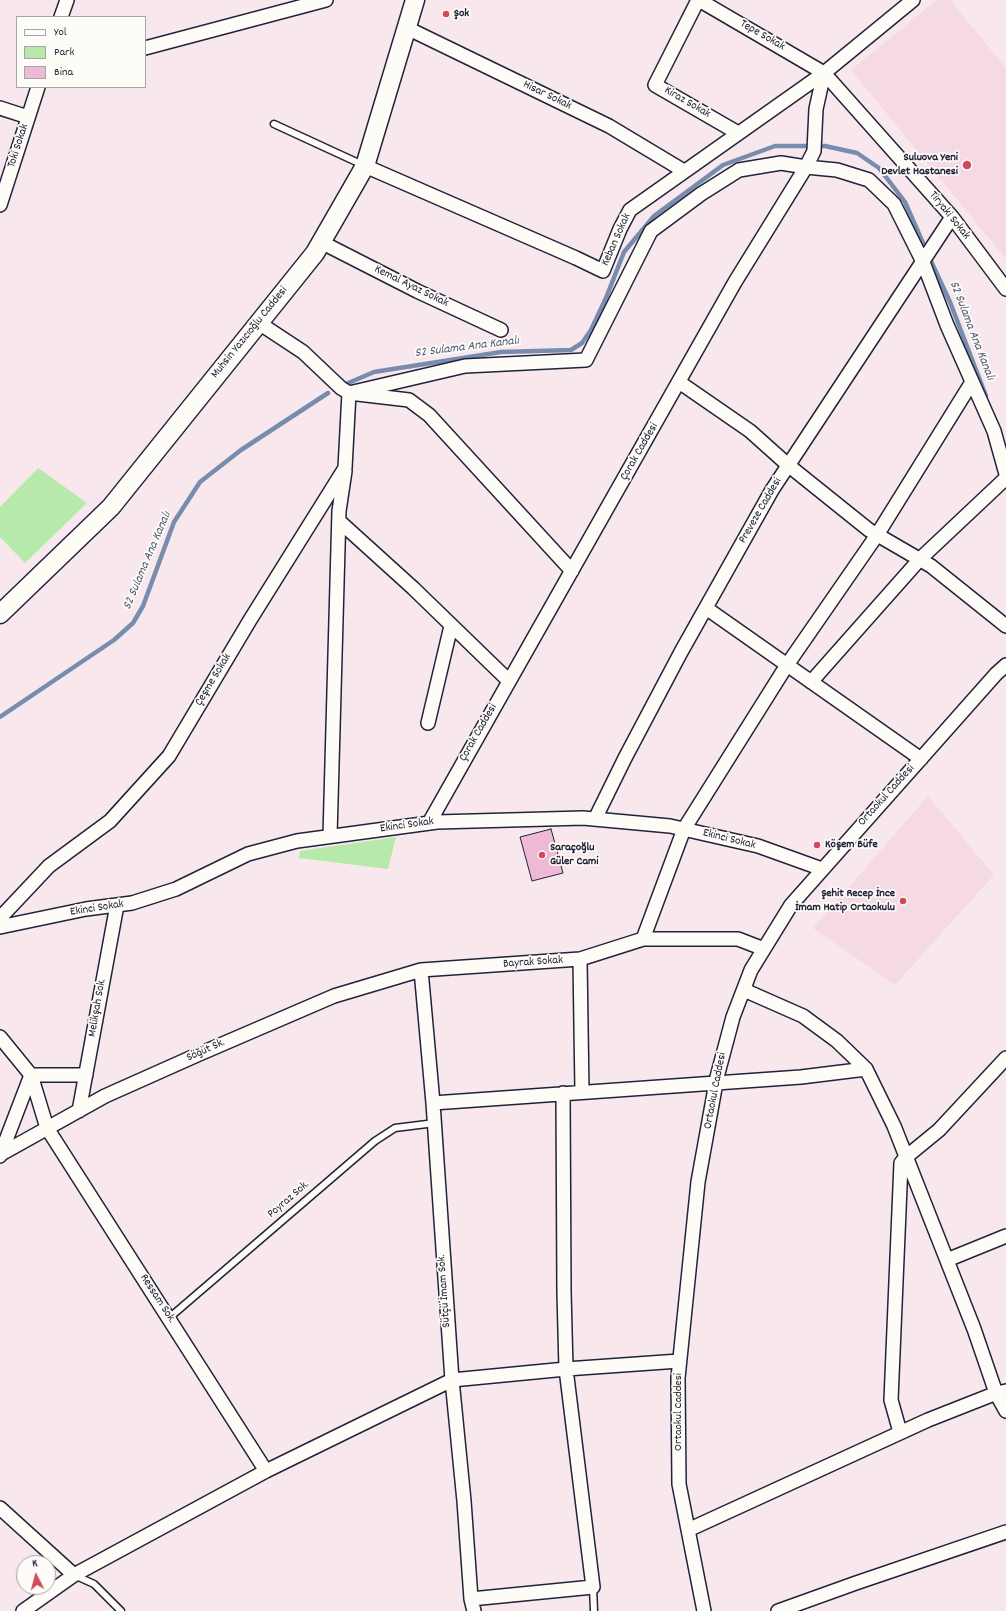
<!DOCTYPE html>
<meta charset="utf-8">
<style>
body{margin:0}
#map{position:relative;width:1006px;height:1611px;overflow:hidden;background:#f8e8ed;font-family:Dekko,sans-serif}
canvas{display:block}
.legend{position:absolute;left:16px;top:16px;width:130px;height:72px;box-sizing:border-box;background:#fdfcf7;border:1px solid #a5a5ac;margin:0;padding:5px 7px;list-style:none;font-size:12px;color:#22223b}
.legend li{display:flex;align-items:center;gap:8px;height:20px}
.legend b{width:20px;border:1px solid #a5a5ac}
.north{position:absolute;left:16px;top:1555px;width:40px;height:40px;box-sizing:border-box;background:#fdfcf7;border:1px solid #a5a5ac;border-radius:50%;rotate:354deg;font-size:11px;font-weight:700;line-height:16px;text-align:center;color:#22223b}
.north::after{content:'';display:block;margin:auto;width:14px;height:18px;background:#d1495b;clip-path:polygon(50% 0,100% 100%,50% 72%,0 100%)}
</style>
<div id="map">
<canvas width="1006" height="1611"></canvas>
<ul class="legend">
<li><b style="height:5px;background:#fdfcf7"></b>Yol</li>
<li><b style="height:11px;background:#b6e9aa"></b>Park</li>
<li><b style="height:11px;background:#edb9d5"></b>Bina</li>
</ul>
<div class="north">K</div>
</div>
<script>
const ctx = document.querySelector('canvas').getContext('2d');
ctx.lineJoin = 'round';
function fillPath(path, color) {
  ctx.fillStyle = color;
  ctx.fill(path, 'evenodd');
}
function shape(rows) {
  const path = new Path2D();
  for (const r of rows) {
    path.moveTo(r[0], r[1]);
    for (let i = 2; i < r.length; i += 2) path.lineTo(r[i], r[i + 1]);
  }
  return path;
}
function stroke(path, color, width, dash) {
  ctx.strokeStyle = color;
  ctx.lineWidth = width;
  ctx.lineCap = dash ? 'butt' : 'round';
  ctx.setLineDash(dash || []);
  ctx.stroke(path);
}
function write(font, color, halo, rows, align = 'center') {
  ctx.font = font + ' Dekko,sans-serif';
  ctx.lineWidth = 3.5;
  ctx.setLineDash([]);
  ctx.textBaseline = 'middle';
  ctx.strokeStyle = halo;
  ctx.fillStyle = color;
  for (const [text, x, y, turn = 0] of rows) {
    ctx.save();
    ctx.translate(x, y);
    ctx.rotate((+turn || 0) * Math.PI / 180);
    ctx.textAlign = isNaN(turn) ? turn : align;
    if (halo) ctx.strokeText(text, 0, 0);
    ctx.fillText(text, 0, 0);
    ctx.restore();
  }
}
const built = shape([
 [937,0,950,0,1006,68,1006,259,851,70],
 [928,796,994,875,895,985,813,928]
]);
const green = shape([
 [38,468,87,503,25,563,0,537,0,507],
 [396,837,388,869,299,858,300,851]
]);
const stream = shape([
 [817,146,825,146,857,153,879,168,905,202,923,243],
 [930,259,950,302,986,396],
 [346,384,374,372,501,352,571,350,582,343,591,330,606,298,624,252,654,216,723,165,775,146,808,146],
 [0,717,114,640,133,623,143,606,174,522,200,482,241,450,328,393]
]);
const building = shape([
 [551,829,563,873,532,881,520,837,551,829]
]);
const service = shape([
 [274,124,363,165],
 [169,1318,375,1141,395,1128,435,1123],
 [74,1575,94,1584,121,1611],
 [593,1587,594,1611]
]);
const minor = shape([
 [698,0,655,85,738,133],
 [699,0,824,73,952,217,1006,289],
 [61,17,67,0],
 [407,28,609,126,684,171],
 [145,48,326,0],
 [0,108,28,117],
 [365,166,576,258,603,271,620,229,630,210,824,73,913,0],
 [0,205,38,87],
 [321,242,417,291,501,330],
 [259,323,303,352,341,388,349,393,409,400,429,415,572,571],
 [679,382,750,431,788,465,869,530,931,566,1006,626],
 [339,521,413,588,509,681],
 [706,608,921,759],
 [811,682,920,559,1006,478],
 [428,723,451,626],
 [595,819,625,758,681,652,772,490,952,217],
 [429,823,735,282,806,167,814,151,816,109,824,73],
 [330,836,339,511,345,471],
 [0,918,49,866,110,821,169,756,250,620,345,468,349,393,465,366,586,360,651,231,701,194,739,170,781,163,806,167,837,170,869,180,894,204,923,262,947,325,994,431,1006,474],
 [0,927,86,909,132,903,176,889,248,854,297,841,437,822,583,818,670,826,758,846,822,869],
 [764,949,738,939,643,939,684,829,787,665,877,535,972,382],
 [580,959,582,1092],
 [421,970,433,1103,452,1380,464,1501,471,1599,474,1611],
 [744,990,803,1016,837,1041,866,1069,894,1126,974,1329,996,1393,1006,1411],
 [0,1037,31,1075,47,1128,266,1471],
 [433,1103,801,1077,866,1069],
 [79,1111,117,905],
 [1,1154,105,1096,197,1055,334,996,421,970,580,959,643,939],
 [0,1156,31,1075,86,1075],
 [947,1260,1006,1236],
 [900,1432,891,1400,901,1163,906,1157,939,1130,1006,1058],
 [0,1508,74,1575],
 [688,1530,928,1420,994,1394,1006,1391],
 [471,1599,593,1587,566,1369,564,1292,563,1093],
 [23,1611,74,1575,266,1471,452,1380,566,1369,679,1361],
 [704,1611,679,1484,678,1378,698,1182,717,1077,733,1017,751,970,791,905,996,674,1006,665],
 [778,1611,856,1583,1006,1532]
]);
const secondary = shape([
 [0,614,111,507,315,253,365,166,415,0]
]);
const markers = [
 [446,14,4,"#d1495b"],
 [967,165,5,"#d1495b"],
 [817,845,4,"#d1495b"],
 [542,855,4,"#d1495b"],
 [903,901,4,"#d1495b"]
];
const poiNames = [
 ["Şok",454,14],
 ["Suluova Yeni",958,158,"right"],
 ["Devlet Hastanesi",958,172,"right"],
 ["Köşem Büfe",825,845],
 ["Saraçoğlu",550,848],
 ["Güler Cami",550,862],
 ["Şehit Recep İnce",895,894,"right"],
 ["İmam Hatip Ortaokulu",895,908,"right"]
];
const streetNames = [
 ["Tepe Sokak",762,36,30],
 ["Hisar Sokak",547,96,26],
 ["Kiraz Sokak",687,103,30],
 ["Toki Sokak",19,146,-72],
 ["Tiryaki Sokak",949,216,51],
 ["Keban Sokak",617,240,-66],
 ["Kemal Ayaz Sokak",411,287,26],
 ["Muhsin Yazıcıoğlu Caddesi",250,333,-51],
 ["Çorak Caddesi",640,452,-60],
 ["Preveze Caddesi",761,511,-60],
 ["Çeşme Sokak",214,680,-59],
 ["Çorak Caddesi",479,733,-60],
 ["Ortaokul Caddesi",887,796,-48],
 ["Ekinci Sokak",407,826,-8],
 ["Ekinci Sokak",729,840,14],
 ["Ekinci Sokak",97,909,-9],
 ["Bayrak Sokak",533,963,-4],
 ["Melikşah Sok.",98,1008,-80],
 ["Söğüt Sk.",206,1051,-24],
 ["Ortaokul Caddesi",716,1091,-79],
 ["Poyraz Sok.",289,1200,-41],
 ["Sütçü İmam Sok.",445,1291,-94],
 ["Ressam Sok.",157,1299,57],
 ["Ortaokul Caddesi",679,1412,-90]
];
const waterNames = [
 ["S2 Sulama Ana Kanalı",971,331,69],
 ["S2 Sulama Ana Kanalı",467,348,-7],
 ["S2 Sulama Ana Kanalı",148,561,-67]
];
fillPath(built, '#f5dae6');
fillPath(green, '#b6e9aa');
stroke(stream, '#788dad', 4.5);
fillPath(building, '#edb9d5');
stroke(building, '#22223b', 1);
stroke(service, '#22223b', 9);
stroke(minor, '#22223b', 16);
stroke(secondary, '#22223b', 21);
stroke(service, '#fdfcf7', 6);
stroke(minor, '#fdfcf7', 13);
stroke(secondary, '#fdfcf7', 18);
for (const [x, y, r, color] of markers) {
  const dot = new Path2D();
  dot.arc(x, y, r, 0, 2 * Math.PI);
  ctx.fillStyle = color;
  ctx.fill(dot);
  stroke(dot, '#fdfcf7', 1.5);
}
write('bold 12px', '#22223b', '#fdfcf7', poiNames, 'left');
write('12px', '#22223b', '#fdfcf7', streetNames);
write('italic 13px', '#4d5874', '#fdfcf7', waterNames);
</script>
